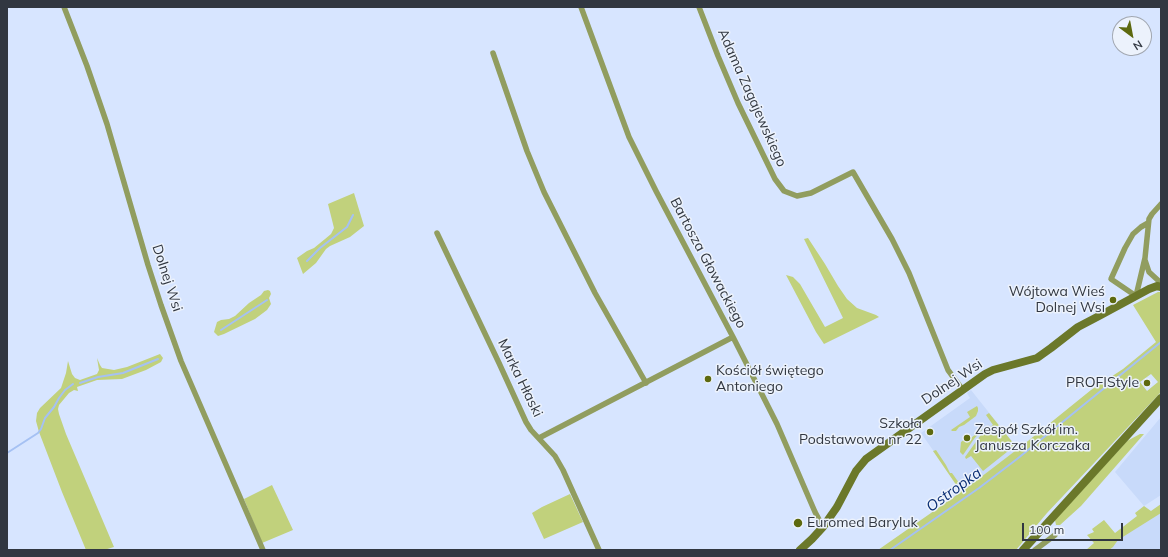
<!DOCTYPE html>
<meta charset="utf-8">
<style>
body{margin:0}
#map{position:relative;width:1168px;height:557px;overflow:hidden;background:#d7e5ff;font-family:Mulish,sans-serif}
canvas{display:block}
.frame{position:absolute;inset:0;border:8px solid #313741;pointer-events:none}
.north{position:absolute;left:1112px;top:16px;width:40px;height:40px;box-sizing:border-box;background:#ecf2fc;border:1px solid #a1a7b1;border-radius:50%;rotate:148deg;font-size:11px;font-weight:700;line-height:16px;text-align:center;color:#313741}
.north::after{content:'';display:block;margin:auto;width:14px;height:18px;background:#5d690f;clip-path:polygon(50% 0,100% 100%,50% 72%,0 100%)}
.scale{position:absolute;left:1022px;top:523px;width:101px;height:18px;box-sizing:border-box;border:2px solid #313741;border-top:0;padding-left:5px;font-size:12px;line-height:14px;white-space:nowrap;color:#313741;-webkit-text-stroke:3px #ecf2fc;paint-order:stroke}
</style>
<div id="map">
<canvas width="1168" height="557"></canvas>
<div class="frame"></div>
<div class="north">N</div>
<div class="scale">100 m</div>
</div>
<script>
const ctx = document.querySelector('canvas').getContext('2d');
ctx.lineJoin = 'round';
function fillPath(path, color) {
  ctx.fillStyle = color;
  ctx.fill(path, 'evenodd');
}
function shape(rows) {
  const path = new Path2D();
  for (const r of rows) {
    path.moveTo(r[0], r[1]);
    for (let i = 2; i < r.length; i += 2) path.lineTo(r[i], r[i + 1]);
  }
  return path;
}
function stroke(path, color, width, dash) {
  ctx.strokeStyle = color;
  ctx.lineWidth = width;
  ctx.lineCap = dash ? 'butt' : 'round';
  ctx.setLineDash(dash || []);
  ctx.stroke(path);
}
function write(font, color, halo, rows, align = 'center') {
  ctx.font = font + ' Mulish,sans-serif';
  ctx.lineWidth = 3;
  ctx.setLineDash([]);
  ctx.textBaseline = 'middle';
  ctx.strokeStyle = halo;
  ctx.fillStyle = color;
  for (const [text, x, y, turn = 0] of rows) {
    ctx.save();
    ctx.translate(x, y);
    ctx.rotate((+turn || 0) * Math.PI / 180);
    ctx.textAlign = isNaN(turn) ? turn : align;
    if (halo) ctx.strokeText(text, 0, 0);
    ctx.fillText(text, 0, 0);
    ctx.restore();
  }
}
const built = shape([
 [971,390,1018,449,962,492,921,433,970,398,967,393],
 [1161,417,1161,495,1144,506,1115,472],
 [1161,504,1161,550,1097,550,1106,543]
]);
const green = shape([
 [354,193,364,226,350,237,330,246,326,249,316,263,303,274,297,258,307,251,314,248,325,239,331,234,334,228,328,204],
 [808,238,825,264,838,286,847,299,857,308,876,315,879,317,824,344,816,332,786,275,793,277,800,284,825,327,843,318,804,239],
 [268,290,270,291,271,294,269,298,271,304,267,310,255,319,224,334,218,336,214,332,217,322,221,320,229,319,235,316,249,303,261,295,264,291],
 [1158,292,1161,292,1161,392,1047,513,1016,550,878,550,961,492,933,451,936,450,946,465,950,473,952,473,964,490,1015,451,1012,448,983,471,971,456,966,459,965,457,983,432,993,425,986,415,989,413,1018,449,1091,390,1123,369,1156,342,1133,305],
 [1151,374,1158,382,1147,391,1140,382],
 [160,354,163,358,161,362,146,370,122,379,97,380,77,387,78,391,74,390,69,393,59,405,58,409,59,414,66,434,114,547,104,550,86,550,62,492,39,432,36,421,37,413,40,408,61,388,66,373,68,361,72,374,75,378,80,380,97,374,99,370,97,358,100,365,102,368,114,370,127,367],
 [977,406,978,408,978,411,976,416,964,425,959,427,956,431,952,431,951,430,970,417,967,412],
 [989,424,981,431,974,439,963,455,960,452,961,442,965,439,967,441],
 [1140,434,1144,434,1081,506,1060,525,1056,525,1055,520,1127,441],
 [272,485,293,530,262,543,244,499],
 [570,494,583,522,544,539,532,513,542,507],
 [1161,504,1161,513,1118,540,1113,547,1109,550,1086,550,1094,543,1087,535,1094,532,1092,529,1104,520,1115,533,1137,516,1135,513,1144,506,1151,511]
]);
const stream = shape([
 [307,261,320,248,347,227,353,215],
 [221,330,267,300],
 [80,383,98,377,123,373,158,359],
 [7,453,38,433,41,429,45,418,54,407,59,398,65,390,73,384],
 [890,550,979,488,1017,459,1161,342]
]);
const street = shape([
 [64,7,87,66,107,124,148,265,161,305,181,361,263,550],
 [581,7,629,137,656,191,733,337,777,424,815,512,823,527],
 [699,7,718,56,738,103,775,179,784,191,797,196,811,193,853,172,892,239,909,273,948,370,962,389],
 [493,53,527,151,544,192,595,293,646,383],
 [1148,223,1141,227,1133,234,1125,248,1111,279,1136,296,1145,258,1149,219,1152,214,1161,204],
 [437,233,499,363,526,422,531,430,555,456,563,470,599,550],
 [1145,260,1149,272,1161,283],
 [539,438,733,337],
 [1035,550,1055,535]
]);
const secondary = shape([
 [800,550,812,539,823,527,837,507,856,471,866,459,985,374,993,370,1037,358,1051,348,1078,327,1099,316,1149,289,1157,286,1161,287],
 [1023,550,1161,398]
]);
const markers = [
 [1113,300,4,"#5d690f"],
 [708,379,4,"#5d690f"],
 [1147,383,4,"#5d690f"],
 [930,432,4,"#5d690f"],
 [967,438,4,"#5d690f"],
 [798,523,5,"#5d690f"]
];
const streetNames = [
 ["Adama Zagajewskiego",752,98,66],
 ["Bartosza Głowackiego",708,263,62],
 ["Dolnej Wsi",167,278,72],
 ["Marka Hłaski",520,378,64],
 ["Dolnej Wsi",952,382,-34]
];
const poiNames = [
 ["Wójtowa Wieś",1105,292],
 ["Dolnej Wsi",1105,308],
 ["Kościół świętego",716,371,"left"],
 ["Antoniego",716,387,"left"],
 ["PROFIStyle",1139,383],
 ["Szkoła",922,424],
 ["Podstawowa nr 22",922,440],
 ["Zespół Szkół im.",975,430,"left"],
 ["Janusza Korczaka",975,446,"left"],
 ["Euromed Baryluk",807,523,"left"]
];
const waterNames = [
 ["Ostropka",954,490,-36]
];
fillPath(built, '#c8dafa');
fillPath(green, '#c1d17c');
stroke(stream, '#a5c1f3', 2);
stroke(street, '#919d5f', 5.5);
stroke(secondary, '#6b782a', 8);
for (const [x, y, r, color] of markers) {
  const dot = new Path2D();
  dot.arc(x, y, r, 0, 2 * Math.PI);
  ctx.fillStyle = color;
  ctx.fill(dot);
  stroke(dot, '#ecf2fc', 1.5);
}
write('14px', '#313741', '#ecf2fc', streetNames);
write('14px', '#313741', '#ecf2fc', poiNames, 'right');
write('italic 15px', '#092d73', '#ecf2fc', waterNames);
</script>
